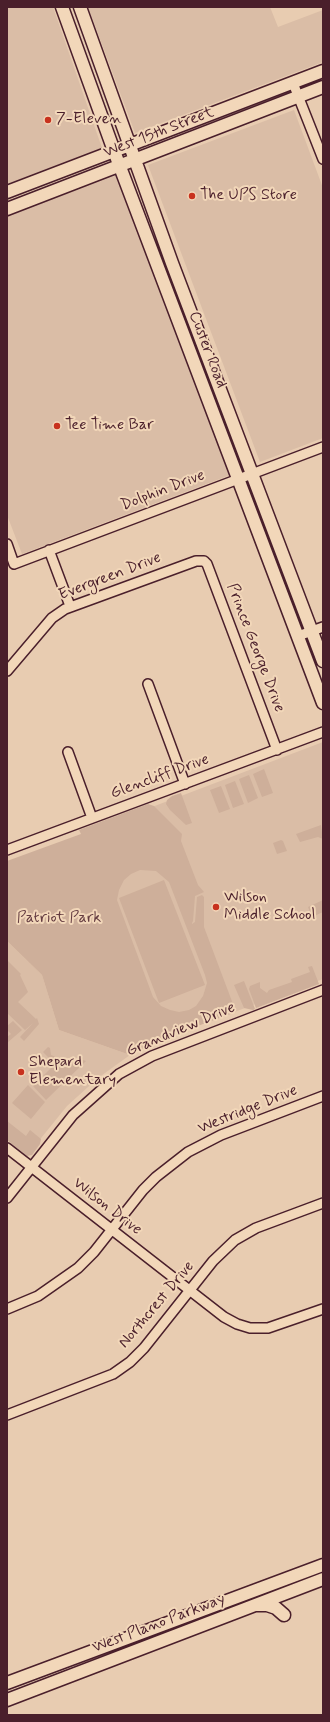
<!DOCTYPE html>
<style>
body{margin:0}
#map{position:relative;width:330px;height:1722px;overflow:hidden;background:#e8ccb1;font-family:Mynerve,sans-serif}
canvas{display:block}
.frame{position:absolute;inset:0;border:8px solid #4a1f2b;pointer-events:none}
</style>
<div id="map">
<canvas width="330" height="1722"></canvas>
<div class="frame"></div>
</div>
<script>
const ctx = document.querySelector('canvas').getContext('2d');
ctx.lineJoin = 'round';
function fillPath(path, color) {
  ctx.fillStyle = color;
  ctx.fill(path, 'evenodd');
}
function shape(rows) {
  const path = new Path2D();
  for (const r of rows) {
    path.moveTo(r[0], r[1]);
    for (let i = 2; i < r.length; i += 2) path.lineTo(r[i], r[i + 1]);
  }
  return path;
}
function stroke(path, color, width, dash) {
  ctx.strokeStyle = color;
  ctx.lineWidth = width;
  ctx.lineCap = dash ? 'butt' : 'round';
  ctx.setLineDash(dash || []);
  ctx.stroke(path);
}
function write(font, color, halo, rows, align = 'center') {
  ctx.font = font + ' Mynerve,sans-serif';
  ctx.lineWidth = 4;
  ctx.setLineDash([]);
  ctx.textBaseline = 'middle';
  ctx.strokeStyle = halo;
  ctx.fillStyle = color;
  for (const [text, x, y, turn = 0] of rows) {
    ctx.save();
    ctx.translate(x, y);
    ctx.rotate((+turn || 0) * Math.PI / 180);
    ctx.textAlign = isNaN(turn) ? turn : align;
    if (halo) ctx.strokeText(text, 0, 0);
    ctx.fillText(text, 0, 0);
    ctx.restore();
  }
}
const built = shape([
 [7,7,53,7,102,148,7,184],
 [88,7,270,7,278,27,323,10,323,62,135,133],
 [294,110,323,188,323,438,260,462,148,165],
 [117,175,230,475,22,554,7,515,7,216],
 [323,742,323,979,159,1040,81,834],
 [7,941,42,975,59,1030,130,1055,98,1078,67,1106,29,1153,7,1135]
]);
const green = shape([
 [264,769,273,793,262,797,253,774],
 [249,775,258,798,248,803,239,779],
 [235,781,244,804,233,808,225,785],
 [221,786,230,809,219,813,210,790],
 [181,793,192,823,186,825,170,810,166,804,167,800,172,796],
 [148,804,154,806,182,834,181,841,198,885,204,892,195,896,193,921,192,923,192,924,195,922,197,897,202,895,204,897,204,927,236,1012,159,1040,130,1055,59,1030,42,975,7,941,7,861,81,834,79,830],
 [140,870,156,871,169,882,205,975,207,983,203,996,196,1006,189,1010,179,1012,170,1010,161,1006,153,997,117,900,119,890,124,880,131,874],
 [321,825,323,839,318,837,300,842,296,834],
 [281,840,283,841,287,851,277,854,273,843],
 [164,880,205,985,159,1003,119,898],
 [323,900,323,912,312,917,308,907],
 [7,960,21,974,20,975,28,992,18,1002,36,1019,37,1018,39,1024,24,1041,20,1037,33,1023,25,1030,7,1013],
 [312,966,319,984,256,1008,249,989,250,986,260,982,260,988,267,993,269,990,292,982,291,979,310,972,308,967],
 [244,981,255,1009,253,1010,244,1008,234,985],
 [13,1021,22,1030,7,1043,7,1037,11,1034,7,1030,7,1026],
 [48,1047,50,1048,51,1055,77,1065,80,1059,86,1061,46,1100,33,1086,55,1064,43,1052],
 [28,1085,45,1102,31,1119,12,1103],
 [7,1121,26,1136,30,1130,41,1139,40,1144,32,1155,27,1156,7,1140]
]);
const minor = shape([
 [293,83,323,159],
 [7,544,14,564,323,447],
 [49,550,70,606],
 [298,636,323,627],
 [7,671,52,618,65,609,196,561,204,561,207,564,277,750],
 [148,684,185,784],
 [68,752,92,818],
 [7,850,323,732],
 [7,1148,224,1317,237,1324,250,1328,268,1328,323,1309],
 [7,1198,73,1115,119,1074,152,1056,323,990],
 [7,1309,38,1296,78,1268,94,1252,143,1190,156,1177,188,1152,221,1135,323,1096],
 [7,1415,113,1374,130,1362,144,1348,213,1261,235,1240,256,1228,323,1203]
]);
const major = shape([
 [62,7,114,151,323,703],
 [80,7,172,263,323,661],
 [7,192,323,71],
 [7,209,323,87],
 [257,1605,267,1605,276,1608,284,1615],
 [7,1683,323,1565],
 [7,1700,323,1579]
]);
const markers = [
 [48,120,4,"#c8321e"],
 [192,196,4,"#c8321e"],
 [57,426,4,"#c8321e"],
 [216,907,4,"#c8321e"],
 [21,1072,4,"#c8321e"]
];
const poiNames = [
 ["7-Eleven",56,120],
 ["The UPS Store",200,196],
 ["Tee Time Bar",65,426],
 ["Wilson",224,898],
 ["Middle School",224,916],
 ["Shepard",29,1063],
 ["Elementary",29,1081]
];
const streetNames = [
 ["West 15th Street",159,133,-21],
 ["Custer Road",207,350,69],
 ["Dolphin Drive",163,491,-21],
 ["Evergreen Drive",110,577,-21],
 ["Prince George Drive",255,648,69],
 ["Glencliff Drive",160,777,-20],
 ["Grandview Drive",181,1030,-23],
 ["Westridge Drive",248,1110,-22],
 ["Wilson Drive",107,1207,38],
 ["Northcrest Drive",157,1305,-50],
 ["West Plano Parkway",159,1624,-21]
];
const parkNames = [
 ["Patriot Park",59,919]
];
fillPath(built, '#dabda6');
fillPath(green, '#ceaf9a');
stroke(minor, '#4a1f2b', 12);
stroke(major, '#4a1f2b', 15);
stroke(minor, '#f2d7b9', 9);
stroke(major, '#f2d7b9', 12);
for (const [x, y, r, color] of markers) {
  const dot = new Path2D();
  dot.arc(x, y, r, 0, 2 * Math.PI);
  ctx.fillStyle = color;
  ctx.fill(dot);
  stroke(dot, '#f2d7b9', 1.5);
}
write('16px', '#4a1f2b', '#f2d7b9', poiNames, 'left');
write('16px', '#4a1f2b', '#f2d7b9', streetNames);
write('16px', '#643c41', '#f2d7b9', parkNames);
</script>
